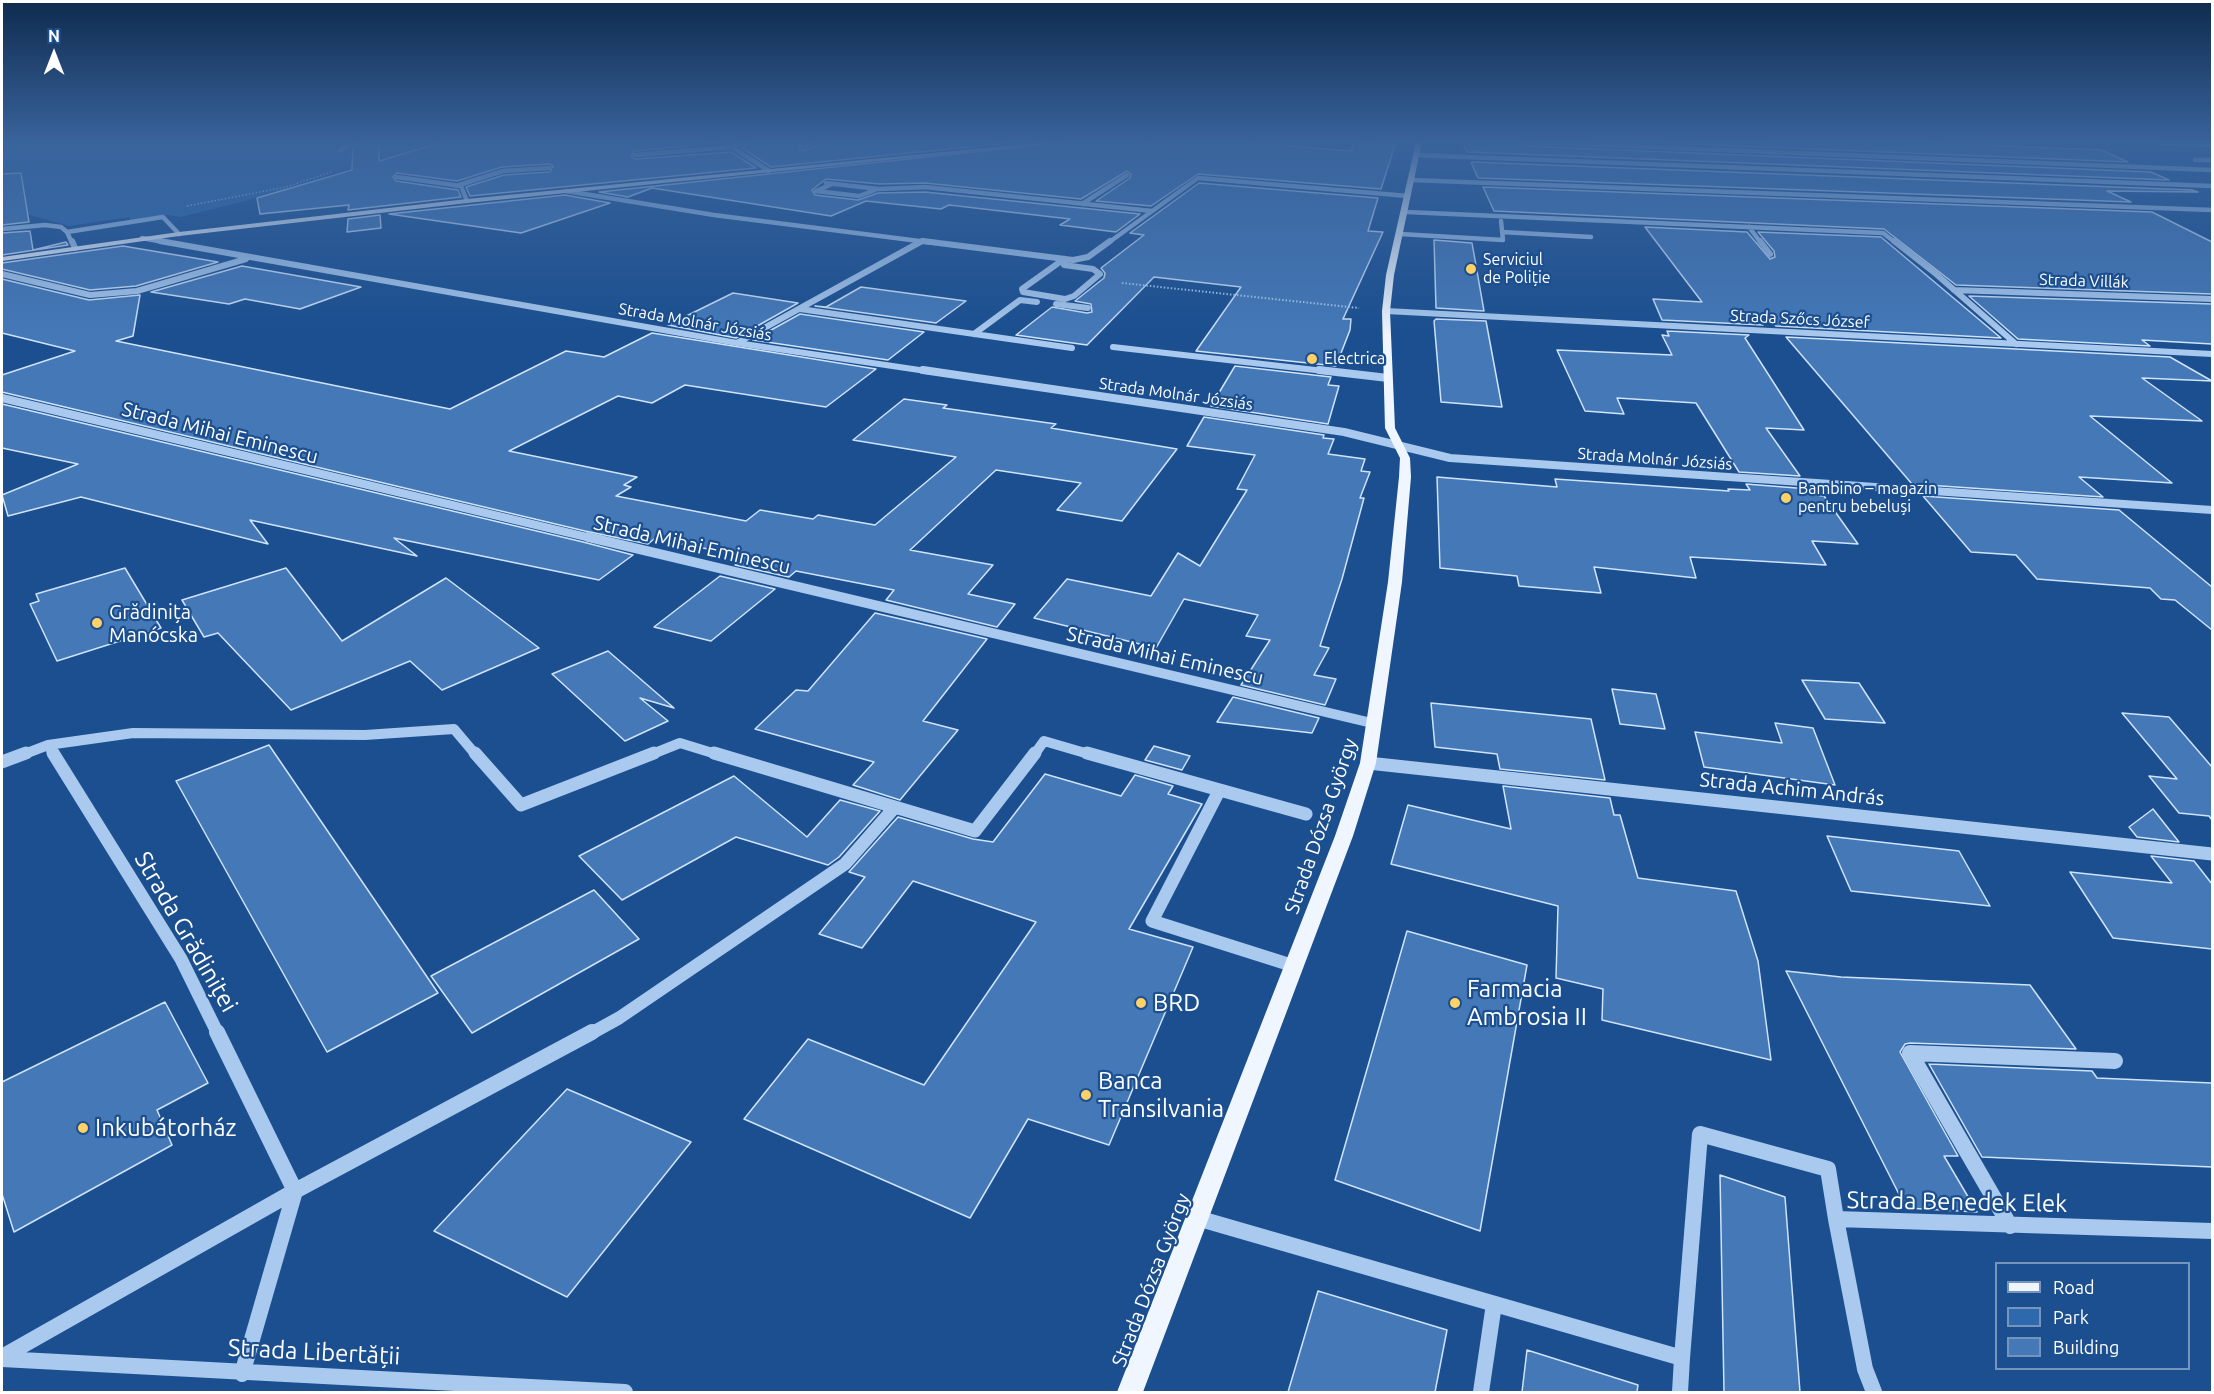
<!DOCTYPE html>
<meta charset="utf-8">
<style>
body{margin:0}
#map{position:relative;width:2214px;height:1394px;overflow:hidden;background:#1b4f8f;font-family:Ubuntu,sans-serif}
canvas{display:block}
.frame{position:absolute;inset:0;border:3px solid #fff;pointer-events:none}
.legend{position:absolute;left:1995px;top:1262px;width:195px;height:108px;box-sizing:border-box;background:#1b4f8f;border:2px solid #7695bc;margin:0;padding:8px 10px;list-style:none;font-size:18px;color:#fff}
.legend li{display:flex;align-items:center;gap:12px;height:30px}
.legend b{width:30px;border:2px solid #7695bc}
.north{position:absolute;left:24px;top:24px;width:60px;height:60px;-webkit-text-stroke:4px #1b4f8f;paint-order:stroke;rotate:0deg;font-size:16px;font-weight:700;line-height:24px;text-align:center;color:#fff}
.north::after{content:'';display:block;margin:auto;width:21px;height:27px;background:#fff;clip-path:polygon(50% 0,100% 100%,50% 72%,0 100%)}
</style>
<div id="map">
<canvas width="2214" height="1394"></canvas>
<div class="frame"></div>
<ul class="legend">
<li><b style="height:8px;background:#f0f6ff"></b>Road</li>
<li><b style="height:16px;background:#2e69ad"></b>Park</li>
<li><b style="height:16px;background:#4478b7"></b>Building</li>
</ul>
<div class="north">N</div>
</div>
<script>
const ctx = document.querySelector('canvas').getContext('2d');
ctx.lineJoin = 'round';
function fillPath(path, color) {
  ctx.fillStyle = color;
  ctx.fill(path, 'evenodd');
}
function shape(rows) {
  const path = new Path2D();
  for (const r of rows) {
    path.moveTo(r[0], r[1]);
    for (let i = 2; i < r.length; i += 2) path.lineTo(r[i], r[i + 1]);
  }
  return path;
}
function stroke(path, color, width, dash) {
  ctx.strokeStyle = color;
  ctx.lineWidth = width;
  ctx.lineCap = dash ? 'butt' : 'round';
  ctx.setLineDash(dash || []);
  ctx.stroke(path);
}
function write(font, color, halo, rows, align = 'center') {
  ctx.font = font + ' Ubuntu,sans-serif';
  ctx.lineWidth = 4.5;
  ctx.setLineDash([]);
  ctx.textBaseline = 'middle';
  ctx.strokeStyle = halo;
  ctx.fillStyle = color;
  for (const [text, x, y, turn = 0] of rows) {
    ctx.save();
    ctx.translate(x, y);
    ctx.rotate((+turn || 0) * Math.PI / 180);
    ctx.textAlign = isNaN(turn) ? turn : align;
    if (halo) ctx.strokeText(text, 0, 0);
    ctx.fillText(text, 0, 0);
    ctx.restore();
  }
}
const green = shape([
 [2,142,447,142,398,161,384,158,241,202,180,217,169,215,130,220,130,217,69,226,2,207]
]);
const building = shape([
 [360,142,379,142,379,161,443,142,726,142,635,151,631,156,635,159,731,152,756,168,470,196,466,187,504,175,550,172,553,166,549,164,502,167,457,181,397,173,393,177,396,181,458,190,461,197,348,210,349,205,260,214,257,198,352,170,353,148,360,142],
 [749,142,803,142,799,147,803,151,818,146,820,142,1019,142,771,167,742,148,749,142],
 [1068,142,1135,142,1180,146,1185,142,1243,142,1351,151,1354,142,1395,145,1381,189,1198,174,1151,206,1096,201,1130,178,1131,174,1127,171,1081,199,925,183,879,184,826,179,812,190,815,195,858,200,878,193,925,192,1140,214,1116,232,1060,225,1070,219,949,205,941,209,866,201,831,216,652,188,628,197,599,192,1068,142],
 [1462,142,1521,142,1525,146,2151,172,2169,180,1467,152,1462,142],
 [1913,142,2101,150,2128,162,1665,143,1913,142],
 [1471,162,2192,190,2198,192,2107,191,2131,202,1478,178,1471,162],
 [21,173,29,222,2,225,2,174,21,173],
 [1199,183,1378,198,1368,231,1383,232,1343,319,1351,319,1350,330,1336,366,1196,351,1241,287,1154,277,1087,345,1016,335,1052,307,1087,313,1092,312,1091,304,1075,301,1104,278,1105,273,1101,268,1144,235,1130,233,1199,183],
 [1483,187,2152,212,2212,242,2212,294,1956,285,1884,229,1494,211,1483,187],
 [565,195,610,203,521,233,389,214,565,195],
 [380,215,381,228,347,232,348,219,380,215],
 [1645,227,1747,232,1770,259,1775,257,1774,251,1758,232,1881,237,2001,338,1776,326,1770,319,1763,325,1662,320,1653,299,1702,302,1645,227],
 [30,231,33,250,66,242,68,245,2,255,2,233,30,231],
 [1434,240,1472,243,1484,311,1436,308,1434,240],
 [123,246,218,262,136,286,90,290,2,269,2,263,123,246],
 [242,266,361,287,300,309,245,299,229,304,151,292,242,266],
 [2,279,89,300,140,295,133,336,116,341,450,409,566,351,604,357,652,333,876,369,826,407,685,385,652,403,618,396,509,451,637,477,624,485,631,487,616,496,746,521,760,510,813,519,818,515,875,525,956,457,853,440,904,399,947,405,943,408,1056,424,1051,428,1177,449,1122,521,1057,510,1081,483,996,470,910,550,993,565,968,594,1015,604,997,627,886,600,894,590,796,571,789,577,735,565,746,556,654,539,648,544,585,531,2,392,2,375,75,351,2,333,2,279],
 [861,287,966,301,936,323,815,306,826,307,861,287],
 [733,293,798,303,736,338,668,325,733,293],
 [1969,296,2212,304,2212,344,2142,340,2150,346,2018,339,1969,296],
 [800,314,924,332,888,360,753,340,800,314],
 [1436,319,1486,321,1502,407,1441,402,1434,321,1436,319],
 [1667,331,1749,335,1745,338,1804,430,1766,428,1800,476,1739,472,1696,403,1617,398,1624,414,1585,411,1557,350,1672,355,1662,335,1669,336,1667,331],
 [1786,337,2170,357,2212,381,2142,378,2202,421,2090,416,2172,483,2079,477,2103,497,1912,484,1786,337],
 [1235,366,1331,377,1328,385,1339,386,1328,424,1211,406,1235,366],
 [2,404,583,542,633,555,599,580,394,538,417,556,250,520,268,544,81,497,8,516,2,495,78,464,2,448,2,404],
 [1204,417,1324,435,1323,438,1334,439,1328,454,1365,459,1361,471,1370,472,1360,498,1364,498,1342,579,1320,646,1329,648,1314,675,1336,679,1325,705,1241,685,1270,640,1246,636,1258,615,1184,599,1156,648,1034,618,1067,579,1151,596,1178,553,1200,566,1247,490,1237,489,1255,455,1187,446,1204,417],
 [1437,477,1557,487,1555,479,1729,491,1728,489,1750,490,1746,484,1809,489,1814,495,1824,496,1858,544,1812,541,1826,565,1690,557,1696,578,1594,567,1601,593,1519,586,1517,576,1440,568,1437,477],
 [1923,496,2119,510,2212,587,2212,630,2175,600,2161,599,2150,588,2037,579,2016,555,1971,552,1923,496],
 [125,568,161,628,57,661,30,604,39,601,36,594,125,568],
 [286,568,342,641,446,578,539,648,442,690,410,661,291,710,218,633,204,637,182,600,286,568],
 [720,576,775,589,711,641,654,627,720,576],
 [875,613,987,639,923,721,958,730,900,800,853,785,874,762,755,729,796,690,808,691,875,613],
 [608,651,674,708,640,698,668,721,625,741,552,674,608,651],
 [1802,680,1859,683,1885,723,1825,719,1802,680],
 [1612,689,1656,694,1665,729,1620,724,1612,689],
 [1233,697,1319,718,1312,733,1217,722,1233,697],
 [1431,703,1591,719,1605,780,1500,769,1497,754,1435,747,1431,703],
 [2122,713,2169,717,2212,767,2212,820,2209,816,2179,813,2149,776,2177,779,2122,713],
 [1775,723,1813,728,1835,785,1704,767,1695,732,1782,743,1775,723],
 [269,745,438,993,327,1052,176,781,269,745],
 [1154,746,1190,756,1182,770,1145,760,1154,746],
 [1045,774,1121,796,1135,775,1173,786,1168,794,1202,804,1129,929,1193,947,1109,1145,1028,1119,970,1218,744,1119,808,1039,924,1085,1036,922,913,881,862,948,819,934,865,877,849,872,898,817,973,839,993,842,1045,774],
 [734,776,807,837,840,800,880,811,839,857,828,865,736,837,622,900,579,856,734,776],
 [1503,786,1610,798,1614,815,1620,815,1638,878,1736,891,1758,961,1771,1060,1602,1020,1603,989,1556,978,1558,906,1391,864,1408,805,1511,829,1503,786],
 [2153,809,2179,842,2137,837,2129,827,2153,809],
 [1827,836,1959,851,1990,906,1851,891,1827,836],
 [2151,856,2194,861,2212,884,2212,949,2113,938,2070,872,2172,883,2151,856],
 [594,890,639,939,472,1033,431,976,594,890],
 [1407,931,1527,965,1480,1231,1335,1180,1407,931],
 [1786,971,1841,977,2030,985,2076,1049,1910,1043,1905,1044,1900,1052,1958,1156,1944,1156,1977,1212,1906,1208,1786,971],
 [165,1002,208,1083,157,1110,172,1145,14,1232,2,1194,2,1082,165,1002],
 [1929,1064,2092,1071,2097,1078,2212,1083,2212,1167,1982,1157,1929,1064],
 [567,1089,691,1142,567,1297,434,1231,567,1089],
 [1720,1175,1785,1197,1800,1392,1724,1392,1720,1175],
 [1318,1291,1447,1330,1435,1392,1288,1392,1318,1291],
 [1527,1350,1638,1385,1637,1392,1522,1392,1527,1350]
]);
const pathFar1 = shape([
 [187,206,286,187,331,172]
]);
const path = shape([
 [1122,283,1359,308]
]);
const minorFar5 = shape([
 [1525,142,2212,170],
 [2162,143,2212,145],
 [729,145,769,171],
 [803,147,816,142],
 [340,150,356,142],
 [635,155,732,147,745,142],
 [1416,155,2212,186],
 [2195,160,2212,160],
 [397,177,461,186,467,201],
 [1411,180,2212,210],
 [826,183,879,189,925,187,1152,211],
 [832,184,816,191,859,196,875,190],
 [456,186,503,171,549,168],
 [566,191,714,215,935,243],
 [1082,204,1127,175],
 [1406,212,1883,233,1896,243],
 [1749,227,1761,243],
 [2,229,45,225,61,227,67,232],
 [1502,232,1591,237],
 [1400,234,1503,240,1501,221],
 [142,238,169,243],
 [72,243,67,232,163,217,179,234],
 [919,243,922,241],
 [1108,243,1198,178,1408,196]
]);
const minorFar4 = shape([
 [72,241,75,248],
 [160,241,737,343,933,372],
 [923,241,1073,260,1088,257,1110,241],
 [1760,241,1770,254],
 [1894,241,1936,274,2016,344],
 [1064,259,1022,289,1023,292,1065,299,1074,296,1100,274,1093,269,1064,265],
 [2,274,90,295,137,291,246,259],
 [1954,290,2212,299],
 [1056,304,1088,308],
 [800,309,1072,348],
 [1386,311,2212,354],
 [974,334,1020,300,1037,302],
 [737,343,922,241],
 [1113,347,1333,372]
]);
const minorFar3 = shape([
 [923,370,1344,432,1450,458,2212,510],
 [1319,370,1388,378],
 [2,398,595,539]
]);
const minorFar2 = shape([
 [588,537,1376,724],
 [48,745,133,733,365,735,454,729,476,755],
 [22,755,48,745,54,755],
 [650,755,680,743,719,755],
 [1034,755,1044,741,1092,755]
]);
const minorFar1 = shape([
 [53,753,181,959,218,1034],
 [475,753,521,805,654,753],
 [714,753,975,831,1035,753],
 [1087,753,1306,814],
 [2,762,26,753],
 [1368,763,2212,854],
 [1219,791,1152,921,1294,966],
 [590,1034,619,1018,845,864,895,807]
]);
const minor = shape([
 [217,1032,295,1191,242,1374],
 [1197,1218,1682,1358,1680,1392],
 [2010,1226,1910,1053,2115,1061],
 [2,1357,295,1191,592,1032],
 [1682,1358,1700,1134,1828,1169,1836,1219],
 [2,1359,625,1392],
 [1481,1392,1494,1304],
 [1874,1392,1865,1369,1836,1219,2212,1231]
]);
const major = shape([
 [1044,142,1066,142,467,203,179,236,2,261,2,257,179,232,467,199,1044,142],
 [1416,142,1422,142,1394,275,1390,311,1395,428,1410,458,1411,477,1402,582,1376,763,1353,836,1143,1392,1117,1392,1335,836,1360,763,1388,582,1399,477,1400,458,1385,428,1382,311,1386,275,1416,142]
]);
const markers = [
 [1471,269,6,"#ffd166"],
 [1312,359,6,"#ffd166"],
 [1786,498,6,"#ffd166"],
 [97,623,6,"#ffd166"],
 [1141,1003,6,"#ffd166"],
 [1455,1003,6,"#ffd166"],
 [1086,1095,6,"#ffd166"],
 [83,1128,6,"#ffd166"]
];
const farPoinames = [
 ["Serviciul",1483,260],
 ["de Poliție",1483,278],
 ["Electrica",1324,359],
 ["Bambino – magazin",1798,489],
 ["pentru bebeluși",1798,507]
];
const farStreetnames = [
 ["Strada Villák",2084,281,2],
 ["Strada Szőcs József",1800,319,3],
 ["Strada Molnár Józsiás",695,322,10],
 ["Strada Molnár Józsiás",1176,394,8],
 ["Strada Molnár Józsiás",1655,459,4]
];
const streetNames = [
 ["Strada Mihai Eminescu",220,433,14],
 ["Strada Mihai Eminescu",692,545,13],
 ["Strada Mihai Eminescu",1165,656,13],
 ["Strada Achim András",1792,789,6],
 ["Strada Dózsa György",1321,826,-71],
 ["Strada Dózsa György",1151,1280,-69]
];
const poiNames = [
 ["Grădinița",109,612],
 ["Manócska",109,635]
];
const nearStreetnames = [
 ["Strada Grădiniței",186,932,60],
 ["Strada Benedek Elek",1957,1202,1],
 ["Strada Libertății",314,1352,3]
];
const nearPoinames = [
 ["Farmacia",1467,989],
 ["Ambrosia II",1467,1017],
 ["BRD",1153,1003],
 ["Banca",1098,1081],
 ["Transilvania",1098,1109],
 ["Inkubátorház",95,1128]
];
fillPath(green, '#2e69ad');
fillPath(building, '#4478b7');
stroke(building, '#cfe3fa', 1.5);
stroke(pathFar1, '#a9c9ee', 1.5, [1.5, 2]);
stroke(path, '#a9c9ee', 2, [1.5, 2]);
stroke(minorFar5, '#a9c9ee', 4.5);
stroke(minorFar4, '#a9c9ee', 6);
stroke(minorFar3, '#a9c9ee', 8);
stroke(minorFar2, '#a9c9ee', 10);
stroke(minorFar1, '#a9c9ee', 13);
stroke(minor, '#a9c9ee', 16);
fillPath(major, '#f0f6ff');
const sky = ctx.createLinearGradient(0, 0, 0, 337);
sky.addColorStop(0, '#0f2b4f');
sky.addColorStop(0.42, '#39639b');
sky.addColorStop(1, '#39639b00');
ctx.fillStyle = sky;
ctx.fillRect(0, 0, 2214, 337);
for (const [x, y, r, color] of markers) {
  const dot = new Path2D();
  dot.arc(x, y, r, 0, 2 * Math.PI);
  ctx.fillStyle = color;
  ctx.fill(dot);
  stroke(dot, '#1b4f8f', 2);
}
write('16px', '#fff', '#1b4f8f', farPoinames, 'left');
write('16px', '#fff', '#1b4f8f', farStreetnames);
write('20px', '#fff', '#1b4f8f', streetNames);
write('20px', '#fff', '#1b4f8f', poiNames, 'left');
write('24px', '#fff', '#1b4f8f', nearStreetnames);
write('24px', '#fff', '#1b4f8f', nearPoinames, 'left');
</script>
